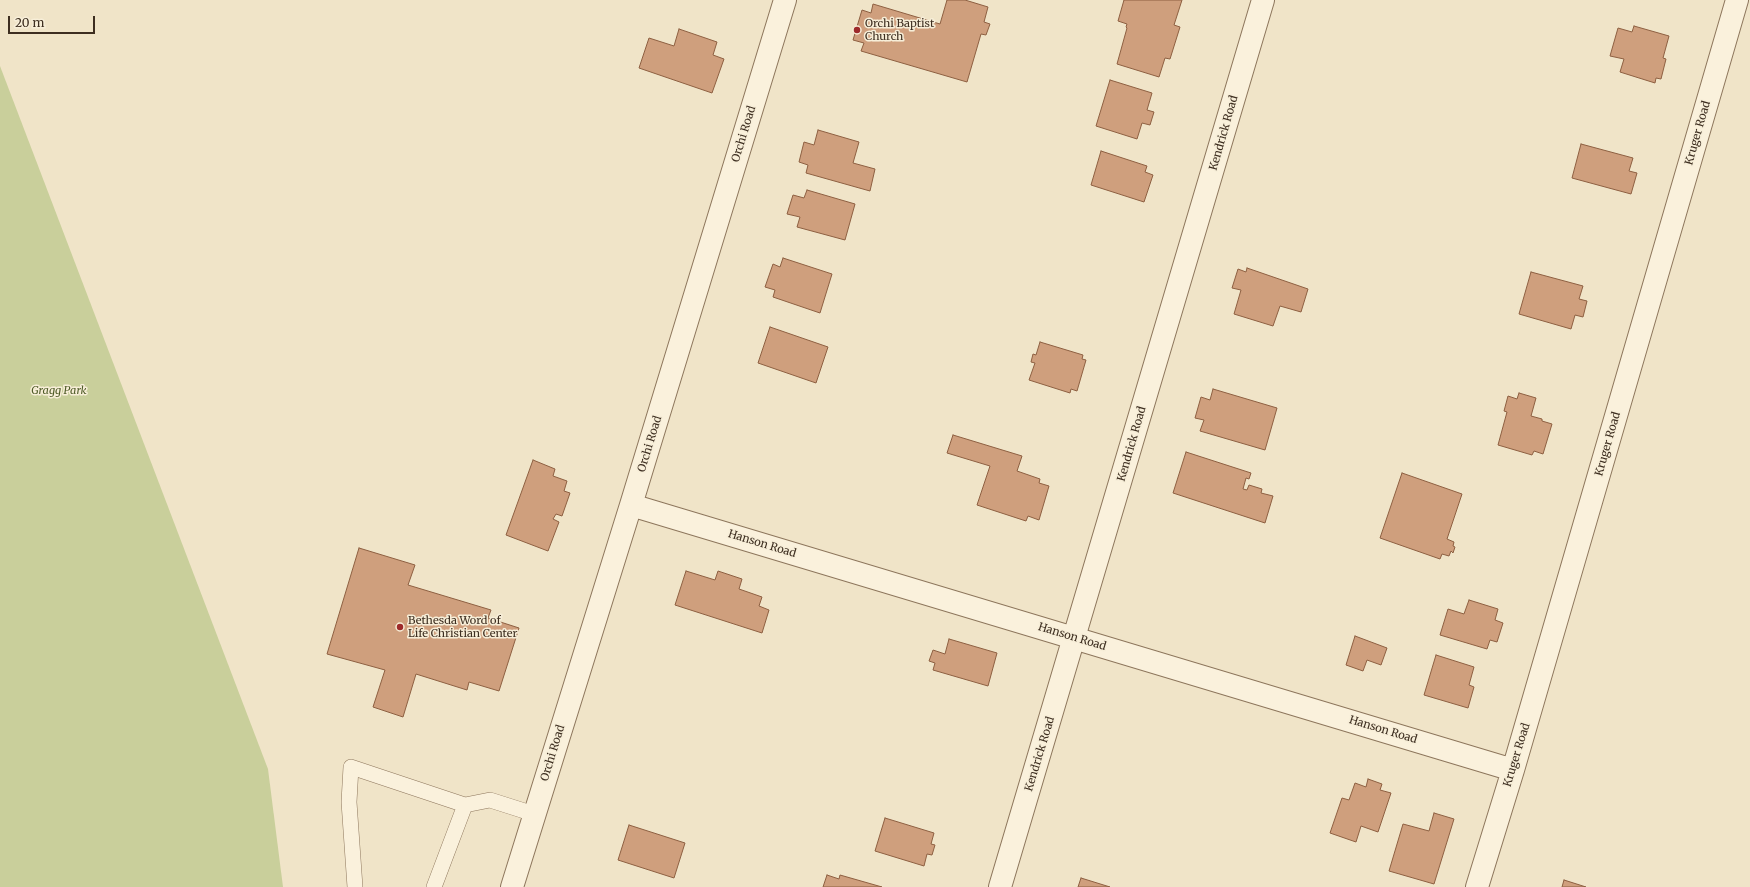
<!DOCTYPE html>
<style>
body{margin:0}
#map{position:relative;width:1750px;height:887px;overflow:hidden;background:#f0e4c8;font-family:Merriweather,serif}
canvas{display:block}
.scale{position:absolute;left:8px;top:16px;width:87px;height:18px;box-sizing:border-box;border:2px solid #3d2e20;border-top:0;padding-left:5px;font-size:12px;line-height:14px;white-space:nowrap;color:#3d2e20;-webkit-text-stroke:3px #f7eed8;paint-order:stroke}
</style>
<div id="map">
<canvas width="1750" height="887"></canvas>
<div class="scale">20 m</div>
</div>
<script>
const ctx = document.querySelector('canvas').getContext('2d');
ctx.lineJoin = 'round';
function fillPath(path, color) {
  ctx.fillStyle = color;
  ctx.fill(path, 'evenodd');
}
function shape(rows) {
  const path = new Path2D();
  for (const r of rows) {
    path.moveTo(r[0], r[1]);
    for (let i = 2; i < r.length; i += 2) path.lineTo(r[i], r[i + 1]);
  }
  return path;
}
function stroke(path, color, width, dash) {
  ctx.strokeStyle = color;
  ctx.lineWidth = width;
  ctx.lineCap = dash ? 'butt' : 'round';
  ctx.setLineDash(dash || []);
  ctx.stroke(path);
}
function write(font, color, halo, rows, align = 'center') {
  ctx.font = font + ' Merriweather,serif';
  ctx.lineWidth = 3;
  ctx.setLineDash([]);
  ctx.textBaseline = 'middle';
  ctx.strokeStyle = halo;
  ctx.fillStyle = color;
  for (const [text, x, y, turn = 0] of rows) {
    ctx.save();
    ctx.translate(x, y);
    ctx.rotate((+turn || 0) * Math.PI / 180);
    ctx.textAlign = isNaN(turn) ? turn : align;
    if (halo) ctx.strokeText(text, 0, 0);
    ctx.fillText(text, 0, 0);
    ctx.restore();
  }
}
const green = shape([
 [0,66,268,769,283,887,0,887]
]);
const building = shape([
 [947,0,965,0,988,7,984,22,990,24,986,35,981,34,967,82,861,51,864,43,853,40,862,10,871,13,873,4,940,24,947,0],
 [1124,0,1182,0,1174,25,1180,27,1170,59,1165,58,1159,77,1117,64,1127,28,1126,27,1127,24,1118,21,1124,0],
 [1634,26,1669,36,1663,58,1666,59,1661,79,1656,78,1655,83,1620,72,1624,59,1610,56,1618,28,1632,32,1634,26],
 [679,29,717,42,713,55,724,59,712,93,639,68,649,38,674,46,679,29],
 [1110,80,1152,93,1147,110,1154,112,1150,125,1142,123,1137,139,1096,126,1110,80],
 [818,130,859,142,853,163,875,169,870,191,806,173,808,165,799,162,804,142,814,145,818,130],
 [1581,144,1633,158,1629,171,1637,173,1631,194,1572,178,1581,144],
 [1101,151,1147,166,1145,172,1153,175,1144,202,1091,185,1101,151],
 [807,190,855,204,845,240,797,227,800,217,787,214,793,195,804,198,807,190],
 [783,258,832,274,820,313,773,297,775,290,765,287,773,264,780,267,783,258],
 [1247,268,1308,289,1301,312,1280,306,1273,326,1234,314,1241,290,1232,288,1238,269,1246,272,1247,268],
 [1531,272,1583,286,1579,299,1587,301,1583,317,1575,315,1571,329,1519,314,1531,272],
 [770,327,828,347,816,383,758,363,770,327],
 [1040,342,1083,355,1082,359,1086,360,1077,391,1071,389,1070,393,1029,380,1035,363,1031,362,1033,354,1036,355,1040,342],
 [1213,389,1277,408,1265,450,1200,431,1204,420,1195,418,1201,397,1210,400,1213,389],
 [1519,393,1536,398,1531,416,1542,419,1542,421,1552,424,1543,454,1534,451,1532,455,1498,445,1507,412,1504,411,1508,396,1517,399,1519,393],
 [953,435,1022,456,1017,471,1040,479,1039,483,1049,486,1039,520,1028,516,1026,521,977,505,990,466,947,453,953,435],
 [1186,452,1251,473,1249,479,1246,478,1243,489,1247,490,1249,485,1262,489,1261,493,1273,496,1265,523,1173,493,1186,452],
 [533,460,555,469,553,476,567,481,564,491,570,493,562,516,556,514,553,519,559,522,548,551,506,535,533,460],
 [1402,473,1462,494,1447,539,1454,542,1453,546,1455,547,1453,553,1451,551,1449,556,1442,554,1440,559,1380,538,1402,473],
 [359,548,415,565,408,585,491,610,488,618,519,628,499,691,469,682,467,690,416,674,403,717,373,707,385,670,327,654,359,548],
 [686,571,715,580,718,571,742,579,739,589,762,597,759,606,769,610,762,633,675,605,686,571],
 [1469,600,1498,609,1495,620,1503,623,1497,642,1490,640,1487,649,1440,635,1448,609,1464,614,1469,600],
 [1355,636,1387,648,1381,665,1367,660,1363,671,1346,665,1355,636],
 [949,639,997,653,988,686,933,670,935,663,929,661,933,650,945,654,949,639],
 [1436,655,1474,667,1469,685,1474,687,1468,708,1424,695,1436,655],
 [1368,779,1382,784,1380,790,1391,793,1378,832,1361,826,1356,842,1330,833,1342,798,1349,800,1355,783,1366,787,1368,779],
 [1434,813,1454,819,1434,884,1389,871,1403,824,1429,831,1434,813],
 [885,818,934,833,931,844,935,845,932,855,927,854,924,866,875,851,885,818],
 [629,825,685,843,674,878,618,860,629,825],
 [827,875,839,879,840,875,882,887,823,887,827,875],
 [1081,878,1110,887,1078,887,1081,878],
 [1564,880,1586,887,1562,887,1564,880]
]);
const service = shape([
 [355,887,349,802,351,767,465,805,490,800,534,814],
 [434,887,465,805]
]);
const minor = shape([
 [631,505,1513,770],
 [512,887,631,505,785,0],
 [1000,887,1263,0],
 [1477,887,1513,770,1737,0]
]);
const markers = [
 [857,30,4,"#9e2a2b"],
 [400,627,4,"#9e2a2b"]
];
const poiNames = [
 ["Orchi Baptist",865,24],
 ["Church",865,37],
 ["Bethesda Word of",408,621],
 ["Life Christian Center",408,634]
];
const streetNames = [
 ["Kendrick Road",1224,133,-74],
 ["Kruger Road",1698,133,-74],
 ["Orchi Road",744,134,-73],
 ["Orchi Road",650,444,-73],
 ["Kendrick Road",1132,444,-74],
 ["Kruger Road",1608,444,-74],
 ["Hanson Road",762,544,17],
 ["Hanson Road",1072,637,17],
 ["Hanson Road",1383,730,17],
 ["Orchi Road",553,753,-73],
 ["Kendrick Road",1040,754,-73],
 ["Kruger Road",1517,755,-73]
];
const parkNames = [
 ["Gragg Park",59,391]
];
fillPath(green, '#c9cf9b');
fillPath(building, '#cf9f7d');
stroke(building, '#8d5f41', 1);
stroke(service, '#8d765c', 16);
stroke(minor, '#8d765c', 24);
stroke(service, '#faf1dc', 15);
stroke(minor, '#faf1dc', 22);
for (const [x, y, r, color] of markers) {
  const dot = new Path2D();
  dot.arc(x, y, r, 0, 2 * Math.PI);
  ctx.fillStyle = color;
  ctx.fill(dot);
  stroke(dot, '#f7eed8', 1.5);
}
write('11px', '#3d2e20', '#f7eed8', poiNames, 'left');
write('11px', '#3d2e20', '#f7eed8', streetNames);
write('italic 11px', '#4d5a26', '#f7eed8', parkNames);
</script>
